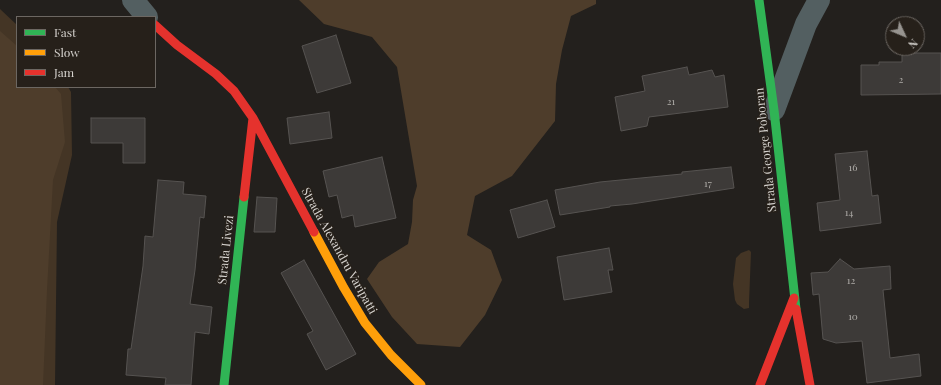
<!DOCTYPE html>
<style>
body{margin:0}
#map{position:relative;width:941px;height:385px;overflow:hidden;background:#23201d;font-family:"Playfair Display",serif}
canvas{display:block}
.legend{position:absolute;left:16px;top:16px;width:140px;height:72px;box-sizing:border-box;background:#26201a;border:1px solid #6c6762;margin:0;padding:5px 7px;list-style:none;font-size:12px;color:#d5d2ce}
.legend li{display:flex;align-items:center;gap:8px;height:20px}
.legend b{width:20px;border:1px solid #6c6762}
.north{position:absolute;left:885px;top:16px;width:40px;height:40px;box-sizing:border-box;background:#26201a;border:1px solid #6c6762;border-radius:50%;rotate:134deg;font-size:11px;font-weight:700;line-height:16px;text-align:center;color:#d5d2ce}
.north::after{content:'';display:block;margin:auto;width:14px;height:18px;background:#979490;clip-path:polygon(50% 0,100% 100%,50% 72%,0 100%)}
</style>
<div id="map">
<canvas width="941" height="385"></canvas>
<ul class="legend">
<li><b style="height:5px;background:#30b455"></b>Fast</li>
<li><b style="height:5px;background:#ff9f0a"></b>Slow</li>
<li><b style="height:5px;background:#e5322d"></b>Jam</li>
</ul>
<div class="north">N</div>
</div>
<script>
const ctx = document.querySelector('canvas').getContext('2d');
ctx.lineJoin = 'round';
function fillPath(path, color) {
  ctx.fillStyle = color;
  ctx.fill(path, 'evenodd');
}
function shape(rows) {
  const path = new Path2D();
  for (const r of rows) {
    path.moveTo(r[0], r[1]);
    for (let i = 2; i < r.length; i += 2) path.lineTo(r[i], r[i + 1]);
  }
  return path;
}
function stroke(path, color, width, dash) {
  ctx.strokeStyle = color;
  ctx.lineWidth = width;
  ctx.lineCap = dash ? 'butt' : 'round';
  ctx.setLineDash(dash || []);
  ctx.stroke(path);
}
function write(font, color, halo, rows, align = 'center') {
  ctx.font = font + ' "Playfair Display",serif';
  ctx.lineWidth = 3;
  ctx.setLineDash([]);
  ctx.textBaseline = 'middle';
  ctx.strokeStyle = halo;
  ctx.fillStyle = color;
  for (const [text, x, y, turn = 0] of rows) {
    ctx.save();
    ctx.translate(x, y);
    ctx.rotate((+turn || 0) * Math.PI / 180);
    ctx.textAlign = isNaN(turn) ? turn : align;
    if (halo) ctx.strokeText(text, 0, 0);
    ctx.fillText(text, 0, 0);
    ctx.restore();
  }
}
const green = shape([
 [0,9,17,25,17,87,68,87,71,92,72,155,57,222,55,385,0,385],
 [749,250,751,252,749,303,749,308,744,309,737,304,735,300,733,284,736,258,741,253]
]);
const forest = shape([
 [299,0,596,0,596,4,571,16,562,50,556,84,555,121,512,176,475,196,467,235,491,250,502,280,485,315,460,347,417,344,392,317,367,279,379,262,408,244,412,222,413,200,417,186,397,67,372,37,324,24],
 [0,31,17,46,17,87,55,87,61,94,65,142,53,180,47,290,43,385,0,385]
]);
const building = shape([
 [336,35,351,83,317,93,302,46,336,35],
 [902,53,941,53,941,94,861,95,861,65,879,65,879,62,902,62,902,53],
 [687,67,689,75,712,70,715,77,724,75,728,107,649,117,647,126,621,131,615,97,645,91,642,76,687,67],
 [329,112,332,138,290,144,287,118,329,112],
 [91,118,145,118,145,163,123,163,123,143,91,143,91,118],
 [867,151,872,196,878,195,881,223,820,231,817,203,840,200,835,154,867,151],
 [382,157,396,218,355,227,353,215,342,218,337,195,329,197,323,171,382,157],
 [731,167,734,188,632,204,610,206,610,207,560,215,555,190,600,182,682,174,682,172,731,167],
 [158,180,184,182,183,194,206,196,204,218,200,217,195,270,190,304,212,307,209,334,195,332,191,385,165,385,166,378,126,375,128,349,131,349,143,266,145,236,153,237,158,180],
 [257,197,277,198,275,232,254,232,257,197],
 [547,200,555,227,518,238,510,210,547,200],
 [609,248,613,270,608,270,612,292,564,300,557,257,609,248],
 [840,259,854,269,890,266,891,289,883,290,890,358,919,354,921,376,867,383,862,341,836,343,823,339,819,294,813,295,811,273,828,272,840,259],
 [304,260,356,354,326,370,307,334,313,331,281,273,304,260]
]);
const street = shape([
 [133,0,147,17],
 [774,110,806,24,819,0]
]);
const fast = shape([
 [759,0,774,110,796,309],
 [224,385,244,197]
]);
const slow = shape([
 [314,232,344,288,365,323,391,355,421,385]
]);
const jam = shape([
 [155,25,177,45,216,74,234,91,253,118,314,232],
 [244,197,253,118],
 [796,309,810,385],
 [760,385,794,298]
]);
const numberNames = [
 ["2",901,80],
 ["21",671,102],
 ["16",853,168],
 ["17",708,184],
 ["14",849,213],
 ["12",851,281],
 ["10",853,317]
];
const streetNames = [
 ["Strada George Poboran",766,150,-96],
 ["Strada Livezi",226,250,-84],
 ["Strada Alexandru Varipatti",339,251,61]
];
fillPath(green, '#443525');
fillPath(forest, '#4e3d2b');
fillPath(building, '#3d3a38');
stroke(building, '#565351', 1);
stroke(street, '#535f61', 22);
stroke(fast, '#30b455', 9);
stroke(slow, '#ff9f0a', 9);
stroke(jam, '#e5322d', 9);
write('10px', '#afaca8', null, numberNames);
write('12px', '#d5d2ce', '#26201a', streetNames);
</script>
